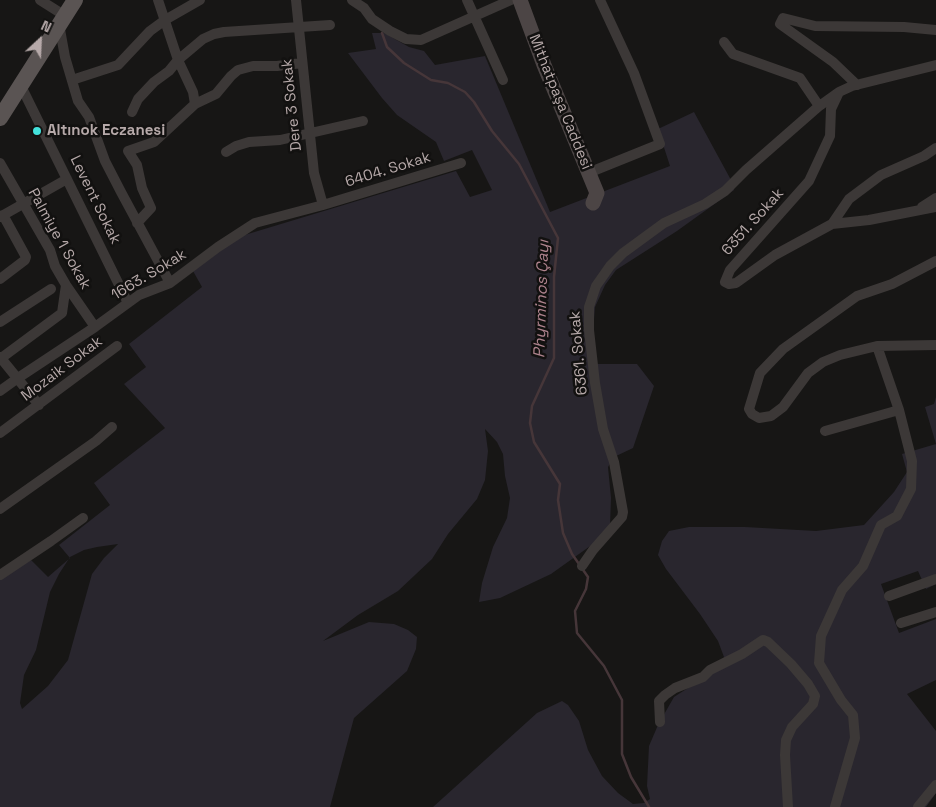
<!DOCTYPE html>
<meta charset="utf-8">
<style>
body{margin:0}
#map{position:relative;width:936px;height:807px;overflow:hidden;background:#171615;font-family:"Space Grotesk",sans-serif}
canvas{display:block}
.north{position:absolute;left:15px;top:15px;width:50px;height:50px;-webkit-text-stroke:4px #121110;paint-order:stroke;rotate:25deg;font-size:14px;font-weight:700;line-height:20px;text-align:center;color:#b6a9a9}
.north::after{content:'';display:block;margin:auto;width:18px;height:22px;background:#b6a9a9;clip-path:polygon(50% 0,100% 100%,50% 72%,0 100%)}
</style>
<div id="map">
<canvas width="936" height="807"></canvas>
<div class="north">N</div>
</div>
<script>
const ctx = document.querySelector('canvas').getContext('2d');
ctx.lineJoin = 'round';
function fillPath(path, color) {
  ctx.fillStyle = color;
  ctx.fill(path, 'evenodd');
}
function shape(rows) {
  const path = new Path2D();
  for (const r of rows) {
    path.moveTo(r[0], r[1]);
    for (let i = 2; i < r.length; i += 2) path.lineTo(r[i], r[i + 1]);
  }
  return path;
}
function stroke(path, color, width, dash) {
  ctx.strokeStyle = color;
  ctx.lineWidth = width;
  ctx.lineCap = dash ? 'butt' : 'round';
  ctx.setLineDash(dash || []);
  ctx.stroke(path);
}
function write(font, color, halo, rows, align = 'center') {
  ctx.font = font + ' "Space Grotesk",sans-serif';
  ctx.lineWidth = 5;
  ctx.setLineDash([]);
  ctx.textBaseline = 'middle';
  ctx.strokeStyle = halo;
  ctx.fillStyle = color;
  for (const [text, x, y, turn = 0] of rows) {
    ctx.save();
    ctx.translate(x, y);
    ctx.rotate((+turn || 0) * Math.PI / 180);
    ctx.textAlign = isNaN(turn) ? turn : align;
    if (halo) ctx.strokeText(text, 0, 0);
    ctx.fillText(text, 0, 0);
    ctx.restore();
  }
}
const green = shape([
 [372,33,384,33,409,47,424,51,435,65,485,56,550,212,670,166,658,129,694,112,731,180,734,190,677,231,616,270,605,285,595,307,593,332,597,364,637,364,654,386,633,448,614,457,608,467,611,498,610,526,600,539,551,574,500,598,479,602,482,583,493,547,507,518,510,498,505,476,503,454,497,442,485,429,488,451,485,480,477,499,448,534,432,559,398,591,358,615,323,641,369,622,394,624,408,630,417,637,416,649,407,671,354,718,330,807,0,807,0,578,31,560,48,577,70,558,59,545,110,505,94,483,165,428,124,384,146,367,129,344,202,287,193,271,238,237,456,171,470,197,492,190,472,150,444,161,436,142,397,115,382,98,348,53,376,49],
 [118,544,104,558,92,574,68,660,48,686,22,709,20,703,24,675,36,650,50,592,59,574,70,557,84,550,97,547],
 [936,397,936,584,926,589,918,571,881,584,899,633,936,619,936,680,907,694,936,731,936,793,926,807,433,807,537,713,562,701,568,705,579,721,588,750,602,776,618,793,633,804,644,803,650,799,647,786,649,746,658,725,674,697,719,668,724,657,718,641,700,614,666,569,658,555,662,541,669,531,689,527,745,527,816,531,864,525,894,492,907,472,902,454,936,444,925,407,934,404]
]);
const stream = shape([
 [382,33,387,47,404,63,431,80,448,83,465,92,474,102,492,131,519,164,558,238,554,277,554,358,532,406,530,423,534,442,560,484,558,500,563,533,572,554,588,577,586,589,575,611,577,633,604,666,622,700,622,754,631,777,649,807]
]);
const street = shape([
 [40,0,59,12],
 [158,0,178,60,193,92,195,104],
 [296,0,314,173,323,205],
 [352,0,364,8,372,19,390,31,406,39,421,40,511,0],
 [467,0,503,80],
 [59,24,65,57,78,101,89,117,105,161,121,192,170,283],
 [724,42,733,54,800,78,819,106],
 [936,65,852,86,839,92,831,109,830,136,809,181,730,270,725,282,729,284,736,283,775,255,832,224,869,220,936,207],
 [72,80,118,65,150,31,165,20,200,0],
 [20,84,128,303],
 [857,85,833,62,780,24,783,18,815,26,904,27,936,30],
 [132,112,138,99,154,82,169,71,178,60,203,39,214,34,224,32,330,25],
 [226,152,236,146,249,142,280,140,363,121],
 [0,163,50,250,55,266,66,285,95,327],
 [588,173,660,144,634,73,600,0],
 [922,207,936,198],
 [0,217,67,179],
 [137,223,151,208,142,188,137,165,128,151,154,142,195,104,216,94,231,76,238,70,253,66,277,66,302,63],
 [832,224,849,199,881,175,924,156,936,148],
 [936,261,892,284,857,296,783,349,760,373,749,409,752,414,759,418,771,416,783,407,808,373,823,362,840,355,877,346,936,345],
 [0,279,25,260,26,257,3,215],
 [0,322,51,289],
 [0,357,39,405],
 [0,359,62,313,66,285],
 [0,391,18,378,95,327,139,295,170,283,218,247,255,223,323,205,461,163],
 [825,431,899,410],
 [0,433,117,346],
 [0,509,96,441,112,427],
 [582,566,593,550,622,517,623,512,614,462,603,429,595,383,589,330,589,307,596,286,610,266,623,253,664,223,705,204,725,191,746,170,818,107,839,92],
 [0,575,51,541,83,518],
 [889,596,936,579],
 [901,623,936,612],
 [660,722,659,701,665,695,675,688,703,677,710,670,742,654,763,640,768,642,791,664,808,684,815,696,813,704,792,727,786,740,785,755,788,807],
 [835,807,855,738,853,715,841,700,819,663,821,636,842,590,863,566,881,525,897,516,911,489,912,461,899,410,877,346],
 [918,807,936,785]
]);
const secondary = shape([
 [520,0,544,65,597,193,593,203]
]);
const primary = shape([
 [0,118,75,0]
]);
const markers = [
 [37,131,5,"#43e1db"]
];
const streetNames = [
 ["Mithatpaşa Caddesi",560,102,68],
 ["Dere 3 Sokak",292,105,-96],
 ["6404. Sokak",388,170,-17],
 ["Levent Sokak",95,200,64],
 ["6351. Sokak",753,222,-48],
 ["Palmiye 1 Sokak",59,239,61],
 ["1663. Sokak",149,275,-31],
 ["6361. Sokak",579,353,-95],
 ["Mozaik Sokak",62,369,-37]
];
const poiNames = [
 ["Altınok Eczanesi",47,131]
];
const waterNames = [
 ["Phyrminos Çayı",542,299,-88]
];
fillPath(green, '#29262e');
stroke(stream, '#463639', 2.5);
stroke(street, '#3c3837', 10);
stroke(secondary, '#4c4545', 15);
stroke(primary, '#5a5453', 16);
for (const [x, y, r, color] of markers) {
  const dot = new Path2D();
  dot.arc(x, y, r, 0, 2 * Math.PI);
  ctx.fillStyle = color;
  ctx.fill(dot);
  stroke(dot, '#121110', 2);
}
write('15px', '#b6a9a9', '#121110', streetNames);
write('bold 15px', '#b6a9a9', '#121110', poiNames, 'left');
write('italic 16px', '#ae838d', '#121110', waterNames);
</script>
